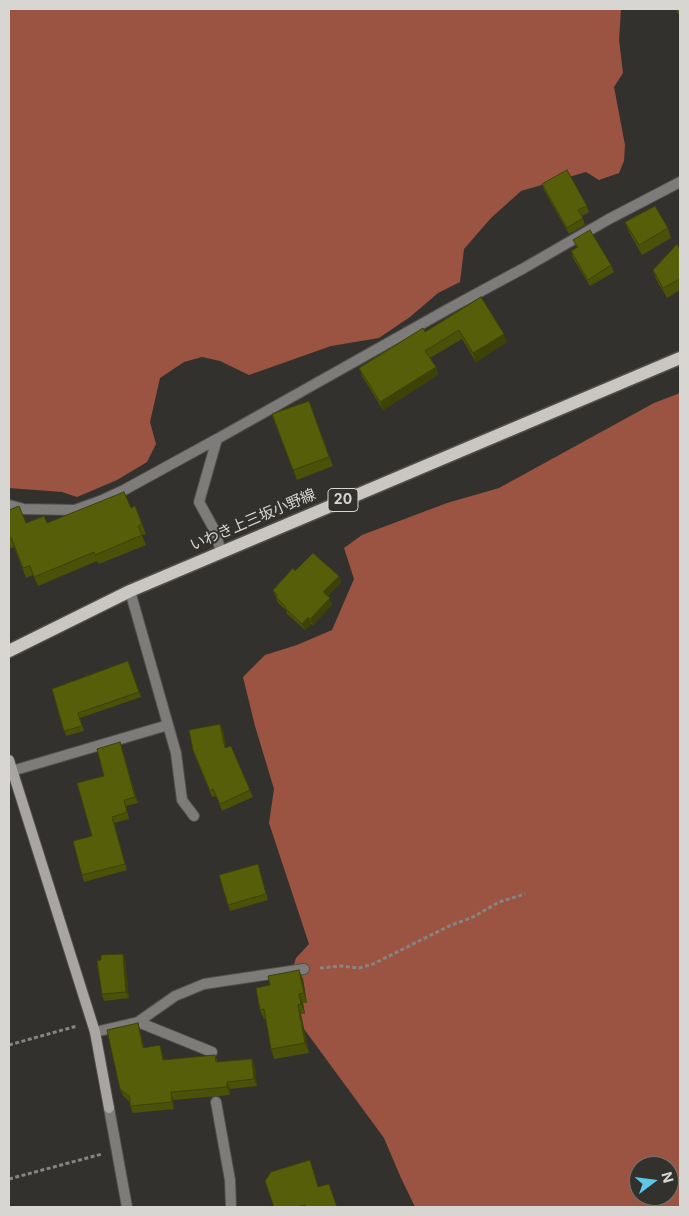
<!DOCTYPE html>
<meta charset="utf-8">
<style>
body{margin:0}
#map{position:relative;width:689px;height:1216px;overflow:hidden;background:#33312d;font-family:Inter,sans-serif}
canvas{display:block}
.frame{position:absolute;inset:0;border:10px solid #d7d6d3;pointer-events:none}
.north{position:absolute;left:629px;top:1156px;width:50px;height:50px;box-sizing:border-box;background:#33312d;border:1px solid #75736f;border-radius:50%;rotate:75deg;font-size:14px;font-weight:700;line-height:20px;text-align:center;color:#d7d6d3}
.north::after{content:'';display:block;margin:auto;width:18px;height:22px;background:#5cc7e7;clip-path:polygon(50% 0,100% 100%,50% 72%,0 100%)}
</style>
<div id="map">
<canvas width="689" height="1216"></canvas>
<div class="frame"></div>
<div class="north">N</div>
</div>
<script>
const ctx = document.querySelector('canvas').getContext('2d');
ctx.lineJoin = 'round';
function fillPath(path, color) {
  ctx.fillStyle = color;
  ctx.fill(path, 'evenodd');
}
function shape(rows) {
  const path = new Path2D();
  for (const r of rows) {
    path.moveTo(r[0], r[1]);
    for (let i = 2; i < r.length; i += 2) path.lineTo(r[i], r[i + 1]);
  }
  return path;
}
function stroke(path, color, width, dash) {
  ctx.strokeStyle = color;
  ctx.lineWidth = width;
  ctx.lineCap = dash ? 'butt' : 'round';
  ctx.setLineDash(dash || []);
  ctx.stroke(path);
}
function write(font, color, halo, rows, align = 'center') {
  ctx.font = font + ' Inter,"Noto Sans JP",sans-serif';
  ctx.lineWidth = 4;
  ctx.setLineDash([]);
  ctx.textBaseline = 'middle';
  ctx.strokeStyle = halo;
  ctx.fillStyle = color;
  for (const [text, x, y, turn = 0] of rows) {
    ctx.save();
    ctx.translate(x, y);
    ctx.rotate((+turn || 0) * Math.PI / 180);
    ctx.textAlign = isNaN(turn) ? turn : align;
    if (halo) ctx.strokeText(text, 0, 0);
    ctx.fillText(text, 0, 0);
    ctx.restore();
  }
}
const forest = shape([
 [9,9,621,9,619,40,623,73,614,87,625,145,624,161,619,173,599,180,586,172,521,191,491,218,464,249,460,282,438,293,410,317,379,338,331,346,249,375,220,361,202,357,184,362,160,378,150,422,156,444,147,462,117,480,77,497,62,492,9,488],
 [680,393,680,1207,415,1207,401,1178,384,1138,304,1029,290,977,296,958,309,944,269,823,274,789,255,726,243,677,265,655,297,645,332,630,354,579,344,548,362,535,447,503,499,488,654,403],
 [639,1166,669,1166,669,1196,639,1196]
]);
const path = shape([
 [320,968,342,966,359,968,373,964,449,926,473,917,499,902,525,894],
 [9,1045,77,1026],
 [9,1179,102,1154]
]);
const street = shape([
 [9,505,24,509,75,510,100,501,124,490,217,439],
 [221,552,215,531,199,502,217,439,450,308,524,268,609,219,680,182],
 [130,591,176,753,182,800,194,816],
 [12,771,168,725],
 [138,1022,175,996,204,984,304,969],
 [95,1032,138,1022,212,1052],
 [216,1102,230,1180,231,1207],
 [109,1108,127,1207]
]);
const secondary = shape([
 [9,760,95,1032,109,1108]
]);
const primary = shape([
 [9,651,130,591,680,358]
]);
const wall = shape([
 [676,9,680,9,680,14,678,14],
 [542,184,587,206,589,212,582,216,585,225,569,234,544,190],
 [625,222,668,228,671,238,642,255,629,232],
 [573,240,611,265,614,272,590,286,573,258,571,251,577,248],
 [680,250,680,290,667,298,656,279,653,270],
 [481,297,507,342,476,362,462,339,430,358,436,367,438,375,383,410,362,376,359,368,425,332],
 [309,401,333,466,297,480,272,414],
 [135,506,146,534,142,535,146,545,99,564,97,561,38,586,33,575,26,578,14,547,9,549,9,510,26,523,47,523,131,508],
 [295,571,339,576,341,582,328,596,332,605,313,625,311,624,305,630,287,614,286,610,278,603,273,590],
 [128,661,141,697,80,718,84,731,66,736,52,689],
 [220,724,223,730,226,748,250,790,253,797,222,811,216,796,212,797,195,756],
 [120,742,138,803,126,806,129,819,114,823,127,870,84,882,82,875,92,836,104,776],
 [258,864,268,900,230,911,228,905],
 [123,954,125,960,129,998,104,1001,102,994],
 [299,970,303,979,307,1003,303,1003,305,1014,301,1014,309,1053,274,1059,271,1049,266,1019,264,1019,260,1010,270,985],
 [138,1023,140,1030,144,1048,162,1052,164,1060,215,1055,218,1062,255,1067,257,1086,230,1089,230,1095,173,1100,174,1109,133,1113,130,1106,130,1102,123,1096,120,1089],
 [313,1169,318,1187,338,1207,274,1207]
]);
const shadedWall = shape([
 [504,334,507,342,476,362,473,353],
 [436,367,438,375,383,410,380,402],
 [339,576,341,582,326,598,323,592],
 [330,598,332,605,313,625,310,619],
 [308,617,311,624,305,630,302,624],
 [220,724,223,730,228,755,225,748],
 [120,742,122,749,138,803,135,797],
 [112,817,114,823,127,870,125,864],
 [123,954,125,960,129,998,126,992],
 [299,970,303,979,307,1003,304,993],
 [299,994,303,1003,305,1014,301,1004],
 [298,1005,301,1014,309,1053,305,1043],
 [138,1023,140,1030,146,1056,143,1048],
 [160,1045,162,1052,166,1068,163,1060],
 [252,1059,255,1067,257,1086,254,1079],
 [227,1082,230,1089,230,1095,227,1087],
 [171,1092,173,1100,174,1109,172,1102]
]);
const building = shape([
 [567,170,587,206,578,210,583,218,567,228,542,184,567,170],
 [655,206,668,228,639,245,625,222,655,206],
 [590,230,611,265,588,280,571,251,578,247,573,240,590,230],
 [677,244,680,250,680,279,663,288,653,270,677,244],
 [481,297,504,334,473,353,459,330,425,351,436,367,380,402,359,368,423,328,425,332,481,297],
 [309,401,329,457,293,470,272,414,309,401],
 [124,492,131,508,135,506,142,524,138,526,142,535,95,555,94,552,34,577,30,566,23,568,11,537,9,538,9,510,19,506,26,523,44,516,47,523,124,492],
 [313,553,339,576,323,592,330,598,310,619,308,617,302,624,285,608,286,607,276,597,277,595,273,590,293,568,295,571,313,553],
 [128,661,139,692,78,713,82,726,64,731,52,689,128,661],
 [220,724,225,748,231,746,250,790,220,804,213,789,210,791,193,750,189,730,220,724],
 [120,742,135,797,124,800,127,812,112,817,125,864,82,875,73,841,92,836,77,783,104,776,97,749,120,742],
 [258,864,266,894,228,905,219,875,258,864],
 [123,954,126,992,102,994,97,961,101,960,101,955,123,954],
 [299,970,304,993,299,994,301,1004,298,1005,305,1043,271,1049,264,1009,260,1010,256,988,270,985,268,976,299,970],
 [138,1023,143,1048,160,1045,163,1060,215,1055,216,1062,252,1059,254,1079,227,1082,227,1087,171,1092,172,1102,130,1106,130,1097,120,1089,107,1030,138,1023],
 [310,1160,318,1187,329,1184,337,1207,306,1207,305,1205,296,1207,274,1207,265,1181,271,1172,310,1160]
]);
const shields = [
 [343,500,30]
];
const shieldNames = [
 ["20",343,500]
];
const streetNames = [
 ["いわき上三坂小野線",253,520,-23]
];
fillPath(forest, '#9b5442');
stroke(street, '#514f4b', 12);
stroke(secondary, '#514f4b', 12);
stroke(primary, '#514f4b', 15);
stroke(path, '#868581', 3, [4, 2.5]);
stroke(street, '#7e7c7a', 10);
stroke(secondary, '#a9a5a3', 10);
stroke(primary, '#cac6c2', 12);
fillPath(wall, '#4b5109');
fillPath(shadedWall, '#3d4207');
fillPath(building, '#575e0a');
stroke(building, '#3d4207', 1);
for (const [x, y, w] of shields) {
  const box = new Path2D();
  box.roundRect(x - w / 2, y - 11.5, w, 23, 4);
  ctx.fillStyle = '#33312d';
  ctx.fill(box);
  stroke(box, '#d7d6d3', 1);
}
write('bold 14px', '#d7d6d3', null, shieldNames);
write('15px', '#d7d6d3', '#33312d', streetNames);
</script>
